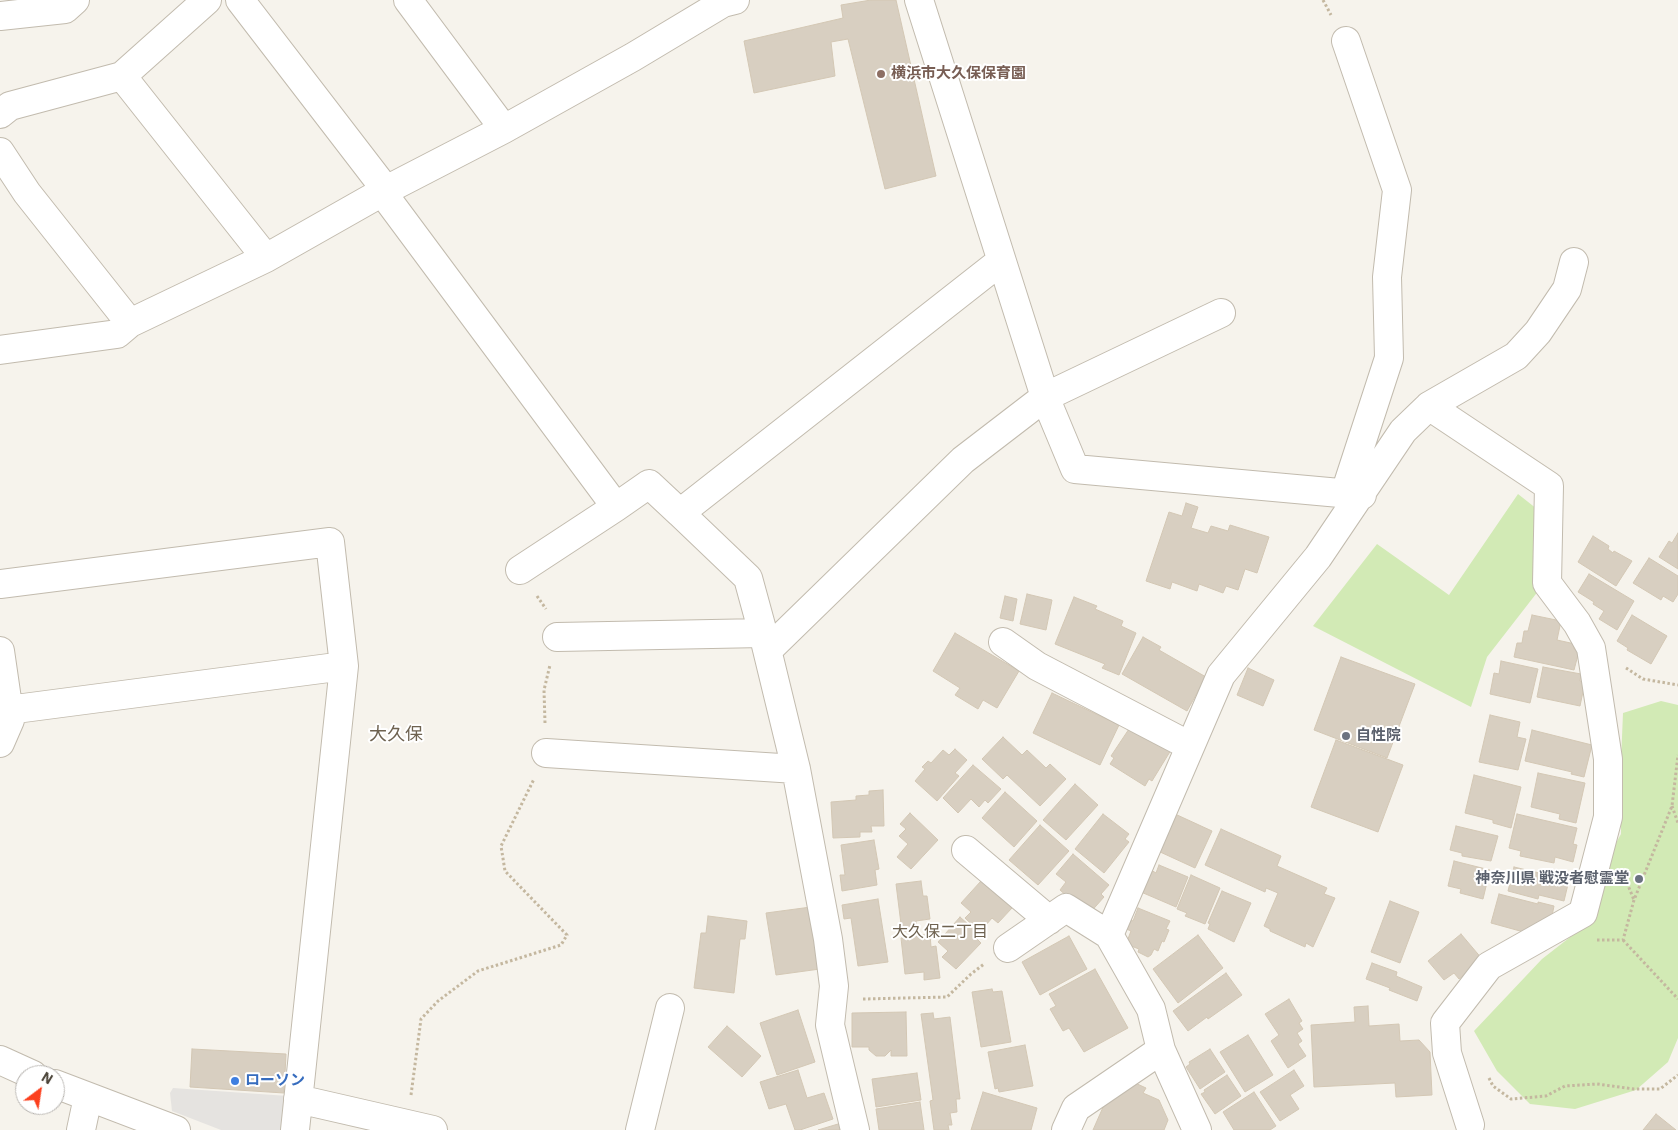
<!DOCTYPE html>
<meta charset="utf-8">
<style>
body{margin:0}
#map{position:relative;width:1678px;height:1130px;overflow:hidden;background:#f6f3ec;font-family:"IBM Plex Sans",sans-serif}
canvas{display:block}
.north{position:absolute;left:15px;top:1065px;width:50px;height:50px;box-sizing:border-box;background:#fff;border:1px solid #b7b4b0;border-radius:50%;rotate:31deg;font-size:14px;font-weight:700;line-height:20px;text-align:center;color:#4b4439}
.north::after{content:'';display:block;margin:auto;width:18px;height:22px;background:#fc3f1d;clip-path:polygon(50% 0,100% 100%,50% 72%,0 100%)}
</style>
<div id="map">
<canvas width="1678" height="1130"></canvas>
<div class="north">N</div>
</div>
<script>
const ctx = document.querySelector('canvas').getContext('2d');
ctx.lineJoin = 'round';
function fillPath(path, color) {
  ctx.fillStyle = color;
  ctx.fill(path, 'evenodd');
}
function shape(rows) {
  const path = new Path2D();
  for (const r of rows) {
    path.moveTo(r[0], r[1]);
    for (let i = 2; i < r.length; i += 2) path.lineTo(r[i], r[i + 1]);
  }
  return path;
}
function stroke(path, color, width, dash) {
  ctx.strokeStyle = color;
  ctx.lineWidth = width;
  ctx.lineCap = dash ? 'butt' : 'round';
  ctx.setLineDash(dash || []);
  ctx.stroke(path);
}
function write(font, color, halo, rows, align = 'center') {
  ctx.font = font + ' "IBM Plex Sans","Noto Sans JP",sans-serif';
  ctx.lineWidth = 4;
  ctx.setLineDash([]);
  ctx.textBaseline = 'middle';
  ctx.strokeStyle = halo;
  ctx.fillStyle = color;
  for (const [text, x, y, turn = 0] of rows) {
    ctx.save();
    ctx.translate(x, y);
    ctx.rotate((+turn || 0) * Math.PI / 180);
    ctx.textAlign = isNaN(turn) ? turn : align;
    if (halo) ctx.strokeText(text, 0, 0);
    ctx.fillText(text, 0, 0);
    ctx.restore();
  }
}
const green = shape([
 [1518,494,1537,509,1539,590,1487,657,1471,707,1313,626,1377,544,1449,595],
 [1661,701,1678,705,1678,1038,1668,1062,1636,1090,1575,1109,1530,1104,1497,1071,1474,1031,1542,959,1578,931,1603,866,1621,834,1621,761,1623,713]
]);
const parking = shape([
 [173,1088,288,1096,284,1130,221,1130,172,1111,170,1093]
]);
const building = shape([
 [871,0,896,0,936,176,885,189,848,39,831,42,835,76,754,93,744,41,843,18,841,5,871,0],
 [1186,503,1198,507,1191,528,1208,533,1211,526,1228,531,1230,525,1269,537,1257,573,1245,569,1238,590,1226,586,1223,593,1199,584,1197,591,1172,582,1170,589,1146,581,1169,512,1182,516,1186,503],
 [1678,533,1678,569,1659,557,1669,541,1672,543,1678,533],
 [1593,536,1609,546,1608,549,1613,553,1614,551,1632,561,1616,586,1578,562,1593,536],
 [1649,558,1678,576,1678,594,1673,602,1663,596,1661,600,1633,583,1649,558],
 [1589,574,1634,601,1617,630,1599,619,1604,611,1593,604,1594,602,1578,592,1589,574],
 [1027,594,1052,600,1046,630,1020,624,1027,594],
 [1005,596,1017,599,1013,621,1000,618,1005,596],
 [1074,597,1097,606,1095,609,1123,621,1121,626,1136,633,1119,675,1102,668,1105,664,1055,644,1074,597],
 [1532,615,1561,621,1557,640,1575,644,1574,649,1579,651,1574,670,1514,657,1517,643,1522,643,1524,631,1528,631,1532,615],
 [1632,615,1667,636,1651,664,1627,650,1628,648,1617,641,1632,615],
 [955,633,1019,671,997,708,983,700,978,709,955,695,960,688,933,671,955,633],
 [1143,637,1161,647,1159,650,1206,677,1187,711,1122,674,1143,637],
 [1341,657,1415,684,1387,758,1314,730,1341,657],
 [1501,661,1538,669,1530,703,1490,694,1494,673,1499,674,1501,661],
 [1543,667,1581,674,1580,681,1585,682,1580,706,1537,697,1543,667],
 [1248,668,1274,680,1263,706,1237,695,1248,668],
 [1052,693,1119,725,1100,765,1033,733,1052,693],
 [1490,715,1520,722,1517,737,1526,739,1518,770,1479,762,1490,715],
 [1131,726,1171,750,1152,781,1149,779,1145,786,1110,764,1114,758,1111,756,1131,726],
 [1532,730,1592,745,1584,777,1571,774,1572,772,1525,761,1532,730],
 [1003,737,1022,755,1027,750,1046,768,1050,764,1066,779,1040,806,1007,775,1003,779,982,759,1003,737],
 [1336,740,1403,765,1378,832,1311,807,1336,740],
 [955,749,967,760,955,773,959,776,937,801,915,781,925,769,922,767,928,761,931,763,943,750,949,755,955,749],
 [973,765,1001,789,988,803,985,800,979,807,971,799,958,813,943,798,973,765],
 [1538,773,1585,783,1576,823,1559,819,1560,814,1531,807,1538,773],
 [1474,775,1521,787,1511,828,1493,823,1493,820,1465,813,1474,775],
 [1075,784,1098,805,1066,840,1043,820,1075,784],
 [883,790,884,826,871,826,872,832,860,832,860,837,833,838,831,802,856,800,856,796,869,795,869,791,883,790],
 [1005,792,1037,821,1014,847,982,818,1005,792],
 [910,813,938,840,911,869,897,857,908,844,899,836,906,829,900,824,910,813],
 [1103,814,1129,834,1125,839,1129,842,1104,873,1075,849,1103,814],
 [1175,814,1212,831,1195,868,1158,851,1175,814],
 [1517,814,1577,828,1573,844,1577,845,1573,862,1555,857,1554,863,1520,856,1521,851,1509,848,1517,814],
 [1040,825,1069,851,1038,885,1009,860,1040,825],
 [1456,826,1498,836,1491,861,1462,856,1462,853,1450,850,1456,826],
 [1221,829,1281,856,1277,866,1327,888,1324,894,1335,898,1313,947,1306,943,1305,947,1270,931,1270,929,1264,926,1278,893,1266,888,1265,892,1205,865,1221,829],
 [874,840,879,869,875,870,877,885,842,891,840,875,845,875,841,845,874,840],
 [1073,854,1109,885,1101,894,1104,897,1088,915,1060,890,1066,882,1056,874,1073,854],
 [1454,861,1490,870,1483,899,1460,893,1461,889,1448,886,1454,861],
 [1159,865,1188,877,1176,907,1141,892,1151,870,1156,873,1159,865],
 [1514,867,1569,880,1564,901,1539,895,1538,899,1508,891,1514,867],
 [1191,875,1220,888,1205,924,1185,916,1187,913,1177,909,1191,875],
 [921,881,923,896,927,896,930,919,916,921,917,930,902,932,896,884,921,881],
 [981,881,1012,908,998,923,992,918,980,932,965,918,971,912,961,903,981,881],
 [1222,891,1251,903,1234,942,1208,929,1210,924,1208,923,1222,891],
 [1499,894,1538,904,1538,902,1554,906,1551,921,1531,934,1491,923,1499,894],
 [878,899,888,962,858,966,851,918,844,919,842,905,878,899],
 [1390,901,1419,912,1400,963,1371,952,1390,901],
 [811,907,820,969,776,975,766,913,811,907],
 [1138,908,1170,921,1166,929,1169,930,1164,942,1162,941,1158,951,1154,949,1151,955,1148,957,1138,952,1139,949,1126,944,1131,931,1124,928,1128,919,1133,921,1138,908],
 [708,916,747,921,745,939,740,939,734,993,694,988,701,933,706,933,708,916],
 [960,917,979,934,975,937,981,943,956,969,942,957,948,951,938,942,960,917],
 [930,934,931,947,936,946,940,978,924,980,924,972,905,974,901,938,930,934],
 [1461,934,1483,960,1459,979,1454,973,1444,980,1428,961,1461,934],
 [1198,935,1223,968,1178,1003,1153,969,1198,935],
 [1069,936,1087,969,1040,995,1022,962,1069,936],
 [1372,963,1397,972,1396,976,1422,987,1417,1001,1389,990,1390,988,1366,979,1372,963],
 [1095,969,1128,1028,1084,1052,1069,1028,1063,1031,1050,1009,1056,1006,1049,994,1095,969],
 [1226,973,1242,995,1208,1019,1207,1017,1188,1031,1173,1011,1226,973],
 [992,989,993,992,1002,991,1011,1042,981,1047,972,992,992,989],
 [1289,999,1302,1021,1299,1023,1303,1029,1297,1033,1302,1041,1298,1044,1306,1056,1288,1068,1271,1041,1279,1035,1265,1014,1289,999],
 [1368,1006,1369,1026,1399,1024,1400,1041,1419,1040,1430,1052,1432,1095,1396,1097,1395,1083,1314,1087,1311,1025,1355,1022,1354,1007,1368,1006],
 [798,1010,815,1062,777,1075,760,1023,798,1010],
 [906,1012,907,1056,891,1056,891,1050,885,1056,876,1056,869,1050,869,1047,852,1047,852,1013,906,1012],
 [933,1013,934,1019,950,1017,960,1099,956,1099,957,1112,950,1113,952,1125,948,1125,949,1130,934,1130,930,1101,933,1100,921,1014,933,1013],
 [727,1026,761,1056,742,1077,708,1047,727,1026],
 [1248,1035,1273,1075,1245,1092,1220,1052,1248,1035],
 [1025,1045,1033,1086,999,1092,998,1088,995,1089,988,1052,1025,1045],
 [192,1049,286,1054,284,1093,190,1087,192,1049],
 [1210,1049,1225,1072,1200,1089,1186,1067,1190,1064,1189,1062,1210,1049],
 [798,1070,807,1098,824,1093,833,1119,800,1130,795,1130,786,1104,769,1109,760,1082,798,1070],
 [1294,1070,1304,1086,1290,1095,1299,1109,1280,1121,1260,1092,1294,1070],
 [917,1073,921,1100,876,1107,872,1079,917,1073],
 [1227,1075,1241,1096,1215,1114,1201,1094,1205,1092,1204,1090,1227,1075],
 [1133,1082,1146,1088,1143,1093,1159,1100,1168,1120,1164,1130,1093,1130,1104,1105,1133,1082],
 [983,1092,1037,1108,1031,1130,971,1130,983,1092],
 [1254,1092,1276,1126,1270,1130,1234,1130,1223,1112,1254,1092],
 [920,1102,924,1130,879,1130,876,1109,920,1102],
 [1656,1114,1676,1130,1643,1130,1656,1114],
 [848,1121,851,1130,818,1130,848,1121]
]);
const path = shape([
 [1323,0,1331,15],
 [537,596,546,609],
 [1626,668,1643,679,1678,685],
 [545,723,544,690,550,665],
 [1672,806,1678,823],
 [1625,878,1634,900],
 [1597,940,1623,940,1634,900,1672,806,1678,755],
 [1623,940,1678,999],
 [863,999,947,997,971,974,984,964],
 [1489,1078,1493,1086,1511,1099,1546,1096,1565,1086,1597,1084,1634,1089,1660,1089,1678,1075],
 [411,1095,421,1019,438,1001,478,971,561,945,567,935,505,871,501,846,534,779]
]);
const minor = shape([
 [240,0,386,190],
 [408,0,504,129],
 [919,0,1045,397,1075,469,1362,495],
 [0,16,65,9,75,0],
 [122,76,266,258],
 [0,114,10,106,122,76,207,0],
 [0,152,27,193,130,323],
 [382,192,616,507],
 [0,350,117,334,130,323,266,258,386,190,504,129,633,57,723,3,735,0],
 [1429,406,1549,486,1547,583,1577,623,1591,648,1608,759,1608,817,1583,913,1489,966,1445,1023,1447,1053,1470,1125],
 [1345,493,1389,358,1387,277,1397,190,1346,41],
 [680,513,748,578,763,633,796,769,828,939,834,986,830,1025,855,1130],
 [520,570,616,507,649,484,680,513,1001,261],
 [0,584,330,542,344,666,295,1130],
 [557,637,763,633],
 [1003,642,1037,666,1190,746],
 [768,650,963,460,1045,397,1221,313],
 [0,651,10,720,0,743],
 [8,710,344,666],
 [546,753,796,769],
 [966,850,1049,920],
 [1008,948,1066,908,1109,935],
 [0,1060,33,1075],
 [55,1084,176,1130],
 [298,1099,433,1130],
 [81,1130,88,1097],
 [640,1130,670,1008],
 [1066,1130,1076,1108,1161,1050],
 [1197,1130,1161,1050,1151,1009,1109,935,1221,675,1318,557,1403,431,1429,406,1516,356,1538,332,1567,289,1574,262]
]);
const markers = [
 [881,74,5,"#8d6e63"],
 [1346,736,5,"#6b7280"],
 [1639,879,5,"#6b7280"],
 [235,1081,5,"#3f7fe0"]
];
const educationNames = [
 ["横浜市大久保保育園",891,74]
];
const worshipNames = [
 ["自性院",1356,736],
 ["神奈川県 戦没者慰霊堂",1629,879,"right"]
];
const shopNames = [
 ["ローソン",245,1081]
];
const neighbourhoodNames = [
 ["大久保二丁目",940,932]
];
const quarterNames = [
 ["大久保",396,735]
];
fillPath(green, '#d2eab5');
fillPath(parking, '#e5e3e0');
fillPath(building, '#d8cfc1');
stroke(building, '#d3c7b4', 1);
stroke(minor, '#c2bbae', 30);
stroke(path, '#c4b79f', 3, [2.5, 2.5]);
stroke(minor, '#fff', 28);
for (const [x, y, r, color] of markers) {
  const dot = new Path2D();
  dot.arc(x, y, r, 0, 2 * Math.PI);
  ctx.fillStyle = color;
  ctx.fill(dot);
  stroke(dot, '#fff', 2);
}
write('bold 15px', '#785e54', '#fff', educationNames, 'left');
write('bold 15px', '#5b616d', '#fff', worshipNames, 'left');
write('bold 15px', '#366cbe', '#fff', shopNames, 'left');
write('16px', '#6e6250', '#fff', neighbourhoodNames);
write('18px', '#6e6250', '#fff', quarterNames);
</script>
